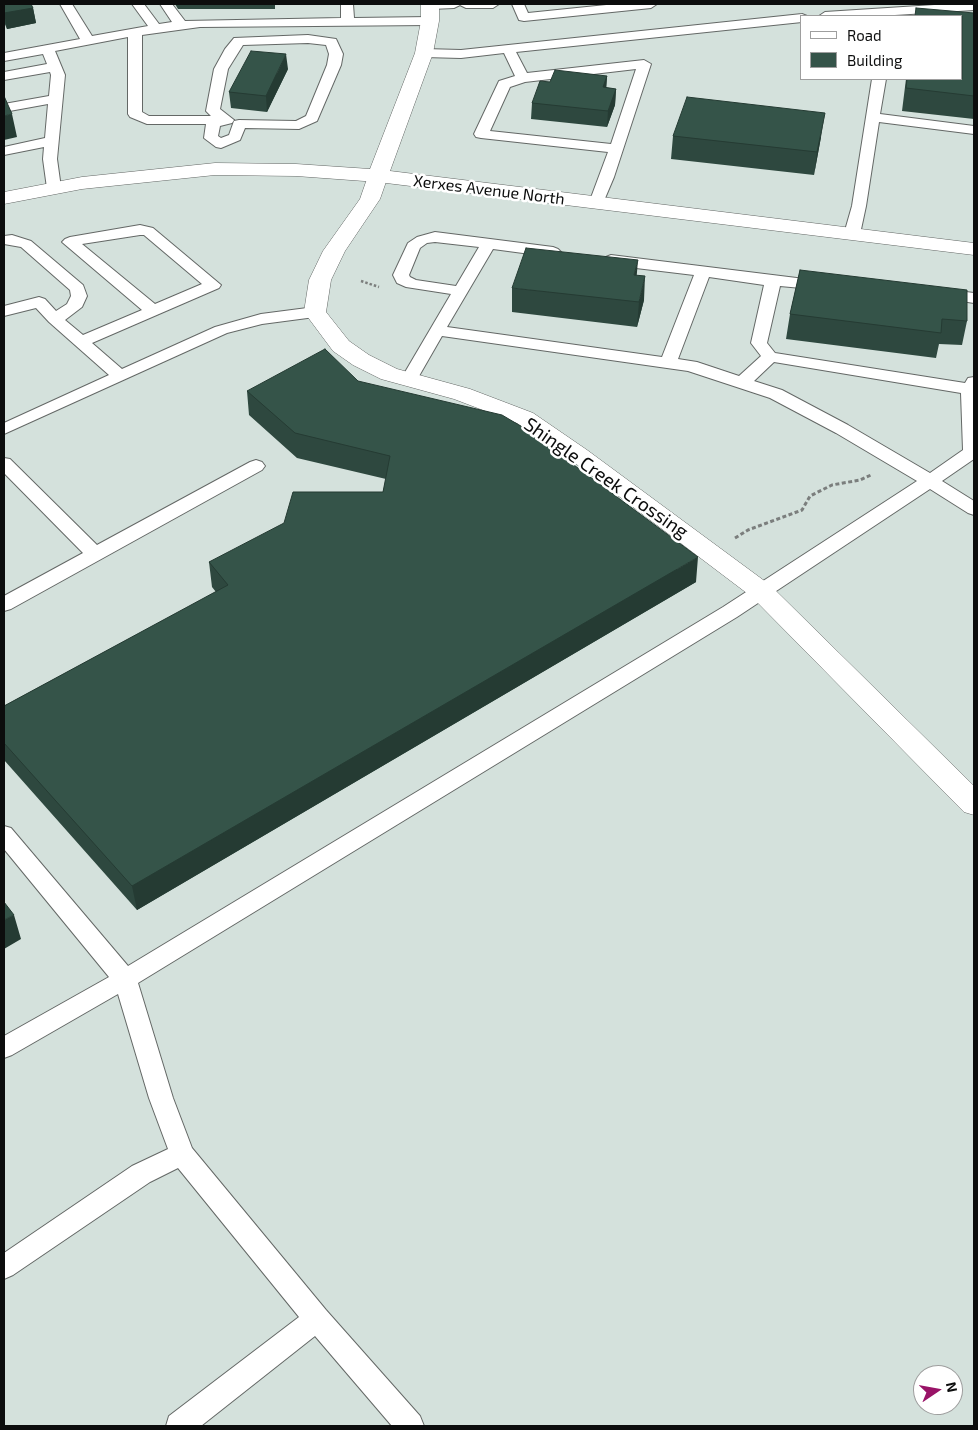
<!DOCTYPE html>
<style>
body{margin:0}
#map{position:relative;width:978px;height:1430px;overflow:hidden;background:#e6ebe9;font-family:"Exo 2",sans-serif}
canvas{display:block}
.frame{position:absolute;inset:0;border:5px solid #0c0d0d;pointer-events:none}
.legend{position:absolute;left:800px;top:15px;width:162px;height:65px;box-sizing:border-box;background:#fff;border:1px solid #9e9e9e;margin:0;padding:6px 9px;list-style:none;font-size:15px;color:#0c0d0d}
.legend li{display:flex;align-items:center;gap:10px;height:25px}
.legend b{width:25px;border:1px solid #9e9e9e}
.north{position:absolute;left:913px;top:1365px;width:50px;height:50px;box-sizing:border-box;background:#fff;border:1px solid #9e9e9e;border-radius:50%;rotate:78deg;font-size:14px;font-weight:700;line-height:20px;text-align:center;color:#0c0d0d}
.north::after{content:'';display:block;margin:auto;width:18px;height:22px;background:#991367;clip-path:polygon(50% 0,100% 100%,50% 72%,0 100%)}
</style>
<div id="map">
<canvas width="978" height="1430"></canvas>
<div class="frame"></div>
<ul class="legend">
<li><b style="height:6px;background:#fff"></b>Road</li>
<li><b style="height:14px;background:#355449"></b>Building</li>
</ul>
<div class="north">N</div>
</div>
<script>
const ctx = document.querySelector('canvas').getContext('2d');
ctx.lineJoin = 'round';
function fillPath(path, color) {
  ctx.fillStyle = color;
  ctx.fill(path, 'evenodd');
}
function shape(rows) {
  const path = new Path2D();
  for (const r of rows) {
    path.moveTo(r[0], r[1]);
    for (let i = 2; i < r.length; i += 2) path.lineTo(r[i], r[i + 1]);
  }
  return path;
}
function stroke(path, color, width, dash) {
  ctx.strokeStyle = color;
  ctx.lineWidth = width;
  ctx.lineCap = dash ? 'butt' : 'round';
  ctx.setLineDash(dash || []);
  ctx.stroke(path);
}
function write(font, color, halo, rows, align = 'center') {
  ctx.font = font + ' "Exo 2",sans-serif';
  ctx.lineWidth = 5;
  ctx.setLineDash([]);
  ctx.textBaseline = 'middle';
  ctx.strokeStyle = halo;
  ctx.fillStyle = color;
  for (const [text, x, y, turn = 0] of rows) {
    ctx.save();
    ctx.translate(x, y);
    ctx.rotate((+turn || 0) * Math.PI / 180);
    ctx.textAlign = isNaN(turn) ? turn : align;
    if (halo) ctx.strokeText(text, 0, 0);
    ctx.fillText(text, 0, 0);
    ctx.restore();
  }
}
const built = shape([
 [4,4,974,4,974,1426,4,1426],
 [802,16,962,16,962,79,802,79],
 [923,1375,953,1375,953,1405,923,1405]
]);
const pathFar1 = shape([
 [361,281,379,287]
]);
const path = shape([
 [735,538,748,530,802,510,810,496,832,485,860,480,871,475]
]);
const service = shape([
 [60,4,72,4,92,36,148,26,132,4,144,4,159,24,172,22,160,4,172,4,185,21,341,18,341,4,353,4,354,18,430,17,436,21,430,25,200,27,142,35,142,112,149,116,211,116,206,111,214,69,225,49,234,38,308,35,336,39,343,54,341,65,317,121,299,129,245,128,240,140,221,148,216,147,204,138,206,124,147,124,130,117,128,114,128,37,55,51,65,75,57,159,61,188,59,191,54,192,49,191,47,188,43,159,44,147,4,155,4,147,45,138,48,104,4,112,4,104,49,96,51,75,50,72,4,80,4,72,47,64,43,54,4,61,4,53,80,39,60,4],
 [308,43,326,45,329,54,327,65,306,116,296,121,239,120,234,121,229,135,221,138,218,136,220,126,232,123,234,120,220,109,228,69,243,45,308,43],
 [425,4,499,4,493,8,466,8,460,5,454,8,431,9,426,8,425,4],
 [512,4,524,4,528,13,616,4,657,4,651,8,524,21,519,20,512,4],
 [950,4,974,4,974,10,879,16,819,16,825,12,950,4],
 [802,14,807,16,802,16,802,22,516,52,527,73,644,60,651,64,614,177,603,203,601,206,596,207,591,206,589,203,608,152,481,138,476,137,474,134,499,81,515,76,504,53,461,58,424,57,417,53,424,49,461,50,802,14],
 [636,69,611,144,490,131,510,87,525,82,636,69],
 [872,79,886,79,880,114,974,126,974,134,879,122,866,206,860,234,857,237,852,239,847,237,844,234,852,206,872,79],
 [140,225,153,228,221,285,219,288,92,343,122,369,215,327,261,314,315,307,321,309,323,312,321,315,315,317,262,324,227,333,4,434,4,423,109,375,49,322,36,308,4,316,4,306,39,297,45,299,56,311,67,304,71,296,70,290,21,247,4,244,4,236,12,235,31,241,83,285,87,296,82,307,65,320,83,335,142,310,62,242,65,239,70,237,140,225],
 [140,235,144,235,202,284,155,304,82,244,140,235],
 [435,232,553,247,558,249,561,252,558,255,553,257,493,249,447,327,662,357,694,275,611,265,606,263,603,260,606,257,611,255,829,282,831,285,829,288,823,290,780,286,767,343,775,353,965,383,968,378,974,377,974,459,942,481,974,501,974,515,968,513,930,489,737,617,138,983,173,1098,192,1148,326,1310,420,1416,424,1426,392,1426,315,1336,201,1426,166,1426,169,1416,299,1317,178,1168,150,1182,13,1275,4,1279,4,1253,132,1166,168,1149,149,1098,118,994,12,1055,4,1058,4,1036,109,977,4,849,4,826,11,828,128,966,723,607,917,481,836,433,770,398,688,371,442,336,415,383,403,383,401,379,451,294,406,287,397,283,393,275,408,243,417,237,435,232],
 [435,242,479,247,456,286,416,280,410,277,409,275,420,248,427,243,435,242],
 [709,277,764,285,751,343,761,356,739,376,697,362,678,359,709,277],
 [774,362,961,393,963,450,930,473,848,425,782,390,754,381,774,362],
 [942,289,974,293,974,303,936,297,934,294,936,291,942,289],
 [4,458,10,459,97,545,250,462,256,460,262,462,265,466,262,470,11,609,4,611,4,596,83,553,4,473,4,458]
]);
const minor = shape([
 [378,170,385,172,388,176,380,199,345,251,331,280,326,312,349,341,369,355,397,369,470,389,533,413,587,450,770,585,974,786,974,815,964,812,752,597,571,460,517,423,454,399,381,379,353,365,333,351,304,312,309,280,323,251,360,199,368,176,371,172,378,170]
]);
const tertiary = shape([
 [421,4,439,4,439,21,433,53,390,171,974,243,974,255,378,182,296,176,215,175,82,189,4,204,4,192,82,177,215,163,296,164,370,169,415,53,421,21,421,4]
]);
const wall = shape([
 [4,4,33,8,36,23,7,29,4,22],
 [175,4,275,4,275,9,178,9],
 [974,13,974,119,902,111,906,79,962,79],
 [288,69,267,112,231,108,229,92],
 [607,76,606,88,616,89,615,105,607,127,531,119,532,103,550,82],
 [673,136,821,137,814,175,671,159],
 [800,270,967,321,962,345,939,344,936,358,786,339,790,314],
 [512,288,644,300,637,327,512,312],
 [358,381,696,582,137,910,4,760,4,706,216,592,212,587,209,562,383,492,386,479,297,458,249,415,247,391]
]);
const shadedWall = shape([
 [33,8,36,23,7,29,4,13],
 [286,54,288,69,267,112,266,96],
 [607,76,606,92,603,87],
 [616,89,615,105,607,127,608,111],
 [825,113,821,137,814,175,817,152],
 [12,114,17,137,4,140,4,116],
 [638,260,636,284,634,275],
 [645,276,644,300,637,327,639,302],
 [698,557,696,582,137,910,132,886],
 [14,915,21,939,4,949,4,920]
]);
const building = shape([
 [4,4,31,4,33,8,4,13,4,4],
 [916,8,974,13,974,96,906,88,907,79,962,79,962,16,915,16,916,8],
 [251,51,286,54,266,96,229,92,251,51],
 [555,70,607,76,603,87,616,89,608,111,532,103,540,81,550,82,555,70],
 [4,96,12,114,4,116,4,96],
 [687,97,825,113,817,152,673,136,687,97],
 [526,248,638,260,634,275,645,276,639,302,512,288,526,248],
 [800,270,967,290,967,321,942,319,941,333,790,314,800,270],
 [325,349,358,381,502,415,524,428,698,557,132,886,4,743,4,706,228,585,209,562,284,523,293,492,383,492,390,456,295,433,247,391,325,349],
 [4,902,14,915,4,920,4,902]
]);
const farStreetnames = [
 ["Xerxes Avenue North",489,190,7]
];
const streetNames = [
 ["Shingle Creek Crossing",606,478,35]
];
fillPath(built, '#d4e1dc');
stroke(service, '#646866', 2);
stroke(minor, '#646866', 1);
stroke(tertiary, '#646866', 1);
stroke(pathFar1, '#7b7e7d', 2.5, [2.5, 2]);
stroke(path, '#7b7e7d', 3, [4, 2.5]);
fillPath(service, '#fff');
fillPath(minor, '#fff');
fillPath(tertiary, '#fff');
fillPath(wall, '#2e483f');
fillPath(shadedWall, '#253b33');
fillPath(building, '#355449');
stroke(building, '#253b33', 1);
write('16px', '#0c0d0d', '#fff', farStreetnames);
write('19px', '#0c0d0d', '#fff', streetNames);
</script>
